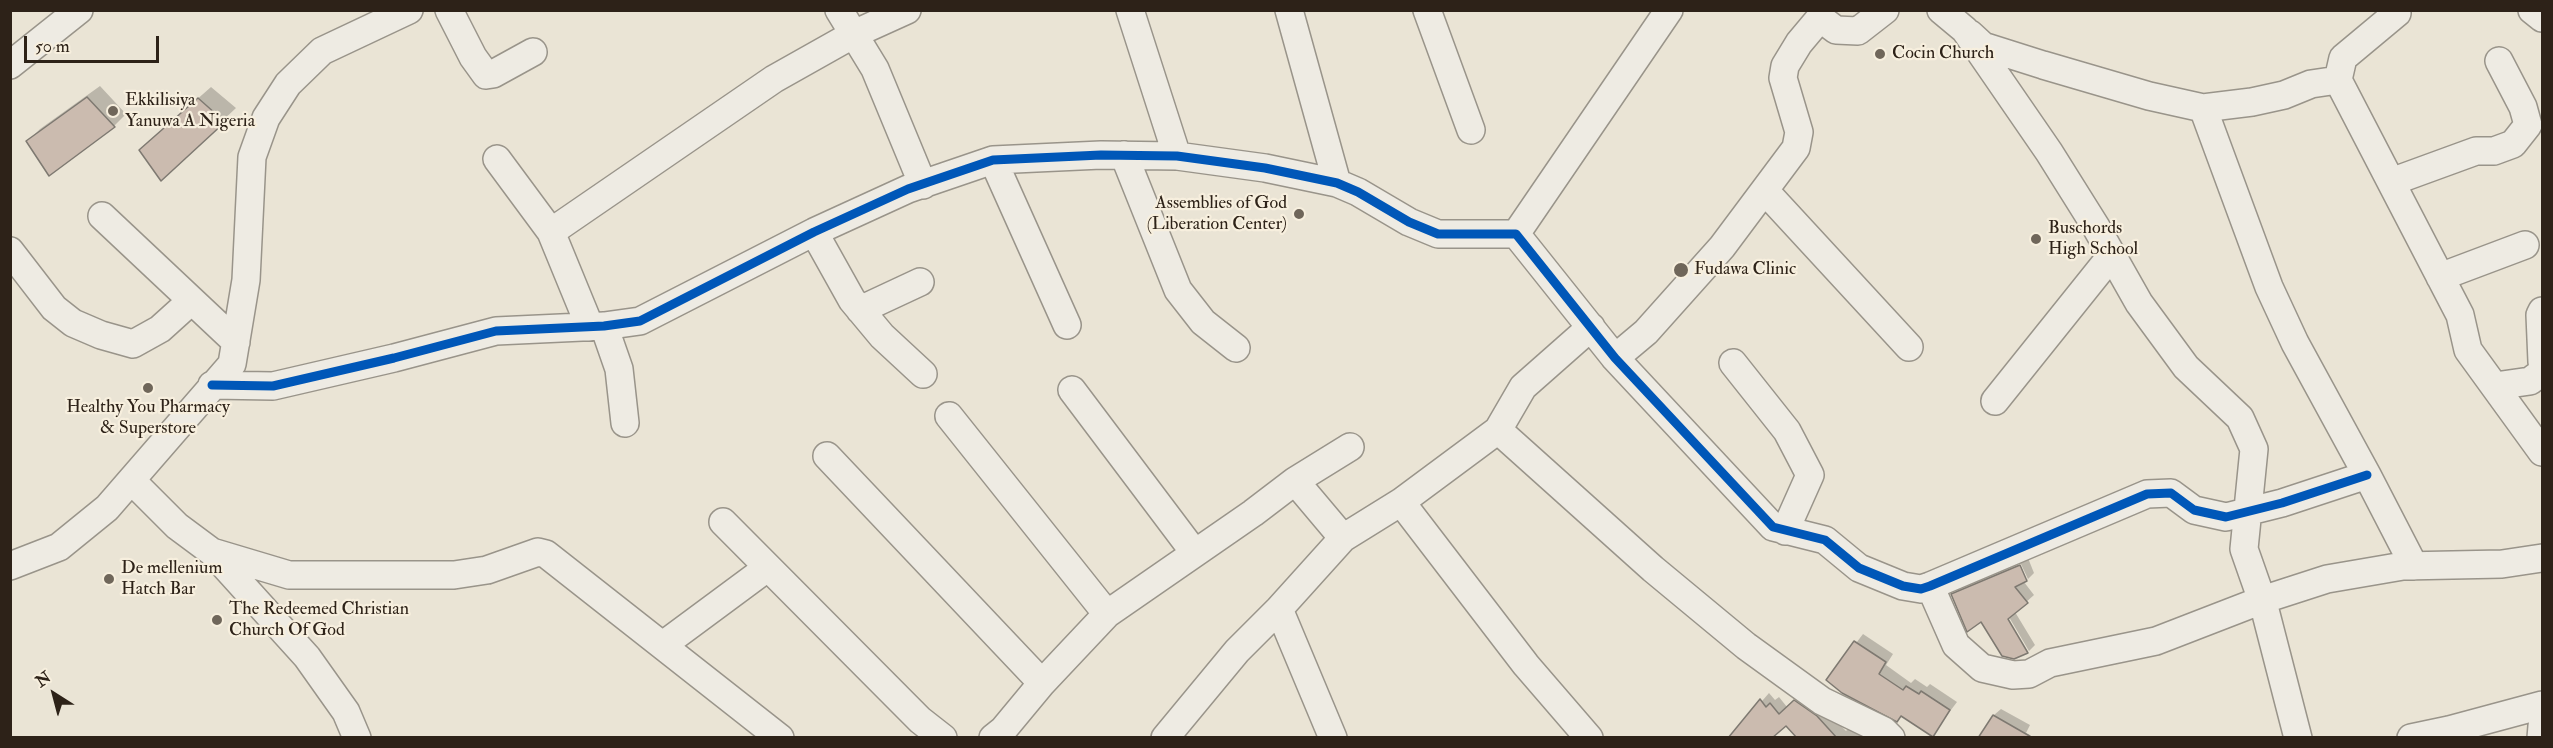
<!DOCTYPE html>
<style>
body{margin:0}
#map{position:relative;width:2553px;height:748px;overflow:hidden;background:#eae4d5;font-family:"IM FELL Double Pica",serif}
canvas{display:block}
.frame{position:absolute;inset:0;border:12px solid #2d2218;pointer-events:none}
.north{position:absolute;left:24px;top:664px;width:60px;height:60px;-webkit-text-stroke:4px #f7efde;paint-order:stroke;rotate:324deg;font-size:16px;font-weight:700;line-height:24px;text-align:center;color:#2d2218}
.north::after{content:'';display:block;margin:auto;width:21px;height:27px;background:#2d2218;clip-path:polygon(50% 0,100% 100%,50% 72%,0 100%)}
.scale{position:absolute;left:24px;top:36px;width:135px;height:27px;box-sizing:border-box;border:3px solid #2d2218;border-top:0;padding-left:8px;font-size:18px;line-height:21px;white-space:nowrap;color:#2d2218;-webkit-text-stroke:4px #f7efde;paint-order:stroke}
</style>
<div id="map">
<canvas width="2553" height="748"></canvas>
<div class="frame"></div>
<div class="north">N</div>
<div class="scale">50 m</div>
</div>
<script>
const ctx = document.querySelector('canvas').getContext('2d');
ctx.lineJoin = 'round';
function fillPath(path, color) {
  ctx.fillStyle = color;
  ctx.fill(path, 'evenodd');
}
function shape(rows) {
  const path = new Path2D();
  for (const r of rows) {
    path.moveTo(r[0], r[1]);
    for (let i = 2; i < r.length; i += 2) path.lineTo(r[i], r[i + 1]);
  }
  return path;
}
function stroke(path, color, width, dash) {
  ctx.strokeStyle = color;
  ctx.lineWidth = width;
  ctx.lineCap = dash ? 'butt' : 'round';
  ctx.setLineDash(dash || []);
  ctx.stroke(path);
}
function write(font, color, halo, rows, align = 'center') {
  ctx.font = font + ' "IM FELL Double Pica",serif';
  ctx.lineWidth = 4.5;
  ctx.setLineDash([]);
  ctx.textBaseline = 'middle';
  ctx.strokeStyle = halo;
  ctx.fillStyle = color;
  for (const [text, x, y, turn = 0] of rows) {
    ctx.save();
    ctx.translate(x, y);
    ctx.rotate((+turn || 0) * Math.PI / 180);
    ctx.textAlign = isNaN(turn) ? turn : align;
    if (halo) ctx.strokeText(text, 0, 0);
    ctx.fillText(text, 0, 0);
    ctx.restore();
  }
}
const shadow = shape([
 [100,86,126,114,114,126,50,174,28,141,40,129],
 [211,87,236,108,162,178,153,138],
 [2028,558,2034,573,2028,579,2020,562],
 [2017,563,2025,579,2028,579,2024,582,2034,595,2015,612,2035,645,2029,651,2006,612,2003,614,2028,652,2019,657,2003,655,1982,620,1953,595,1960,587],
 [1863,634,1893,654,1886,665,1911,683,1915,679,1927,687,1930,684,1957,702,1932,735,1902,715,1828,680],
 [1769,693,1775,700,1779,697,1787,707,1803,694,1824,709,1846,731,1854,723,1874,738,1799,738,1786,723,1730,738],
 [2001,709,2030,725,2026,733,2030,735,2029,738,1994,715]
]);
const building = shape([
 [87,97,115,127,49,176,26,141,87,97],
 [198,98,225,122,161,181,139,150,198,98],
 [2020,565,2027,581,2015,587,2028,603,2008,619,2028,653,2014,659,2002,656,1981,622,1967,632,1951,594,2020,565],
 [1854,641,1886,662,1879,674,1903,690,1906,686,1919,694,1921,691,1950,710,1933,737,1901,716,1897,722,1842,693,1826,680,1854,641],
 [1760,699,1766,707,1770,703,1779,714,1794,700,1817,716,1837,738,1797,738,1786,726,1772,738,1728,738,1760,699],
 [1993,715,2033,738,1978,738,1993,715]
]);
const minor = shape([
 [449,10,473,57,486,75,493,74,533,52],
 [839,10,875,69,923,185],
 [1130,10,1177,156],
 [1289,10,1337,183],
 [1427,10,1471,130],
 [1941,10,1965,30,2049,152,2096,227,2139,303,2186,367,2240,418,2254,449,2244,549,2264,606,2298,738],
 [2532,10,2542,18],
 [1970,34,1983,46,2043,65,2149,96,2203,108,2252,102,2284,95,2311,84,2338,80,2460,315,2468,350,2542,452],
 [10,65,79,10],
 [2338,80,2343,58,2397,13,2395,10],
 [2203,108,2269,287,2295,343,2367,475,2414,566],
 [1124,155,1178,290,1203,322,1236,348],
 [497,159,551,232,590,327],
 [993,160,1067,325],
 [2391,182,2476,151,2494,151,2513,144,2528,125,2523,107,2499,61],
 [1766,192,1909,347],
 [102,216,236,342],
 [551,232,774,79,854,34,907,10],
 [814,232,852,300,882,336,923,374],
 [1516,234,1615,358,1773,527,1825,540,1859,568,1903,586,1921,589,1930,586,2147,494,2171,493,2194,510,2226,517,2282,503,2367,475],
 [1516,234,1669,10],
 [10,251,54,308,73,323,101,335,133,344,160,329,191,301],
 [2440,277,2525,245],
 [860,310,920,282],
 [2542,311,2540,315,2542,362],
 [604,326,619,369,625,423],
 [1615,358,1646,332,1722,247,1796,148,1799,132,1783,78,1785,66,1799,43,1820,18,1836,30,1858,31,1885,10],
 [1733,363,1787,431,1810,475,1785,531],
 [212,385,273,386,394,358,496,331,604,326,640,321,814,232,908,189,993,160,1101,155,1177,156,1265,168,1337,183,1358,192,1409,222,1438,234,1516,234],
 [2495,386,2530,381,2542,372],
 [1072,390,1194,552],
 [1995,401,2112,255],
 [949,416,1107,614],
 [1498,430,1653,569,1746,646,1822,701,1884,731,1891,738],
 [827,456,1042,683],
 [132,481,177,526,212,552,289,575,454,575,487,570,538,552,546,554,780,738],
 [1295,481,1350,447],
 [1401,502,1526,665,1589,738],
 [723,522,920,720,943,738],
 [212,552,307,657,346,712,357,738],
 [10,566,59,547,107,508,232,364,246,280,252,157,266,118,288,84,322,51,409,10],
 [1930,586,1956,645,1982,668,2013,675,2029,674,2050,663,2156,641,2262,600,2327,579,2403,566,2502,564,2542,558],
 [1279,609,1333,738],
 [663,645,767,568],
 [993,738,1003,730,1042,683,1107,614,1253,513,1295,481,1343,538],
 [1165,738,1237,651,1279,609,1343,538,1401,502,1498,430,1523,387,1591,327],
 [2411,738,2449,730,2542,705],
 [2541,738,2542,726]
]);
const cycleway = shape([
 [212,385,273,386,394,358,496,331,604,326,640,321,814,232,908,189,993,160,1101,155,1177,156,1265,168,1337,183,1358,192,1409,222,1438,234,1516,234,1615,358,1773,527,1825,540,1859,568,1903,586,1921,589,1930,586,2147,494,2171,493,2194,510,2226,517,2282,503,2367,475]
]);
const markers = [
 [1880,54,6,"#6f665a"],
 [113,111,6,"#6f665a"],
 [1299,214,6,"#6f665a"],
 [2036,239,6,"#6f665a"],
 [1681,270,8,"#6f665a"],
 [148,388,6,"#6f665a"],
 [109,579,6,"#6f665a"],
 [217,620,6,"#6f665a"]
];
const poiNames = [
 ["Cocin Church",1892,54],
 ["Ekkilisiya",125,101],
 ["Yanuwa A Nigeria",125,122],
 ["Assemblies of God",1287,204,"right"],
 ["(Liberation Center)",1287,225,"right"],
 ["Buschords",2048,229],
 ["High School",2048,250],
 ["Fudawa Clinic",1694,270],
 ["Healthy You Pharmacy",148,408,"center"],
 ["& Superstore",148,429,"center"],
 ["De mellenium",121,569],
 ["Hatch Bar",121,590],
 ["The Redeemed Christian",229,610],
 ["Church Of God",229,631]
];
fillPath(shadow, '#0003');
fillPath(building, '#cbbbaf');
stroke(building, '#7e7971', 1.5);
stroke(minor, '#99948a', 30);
stroke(minor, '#eeebe3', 27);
stroke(cycleway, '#0057b8', 9);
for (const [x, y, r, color] of markers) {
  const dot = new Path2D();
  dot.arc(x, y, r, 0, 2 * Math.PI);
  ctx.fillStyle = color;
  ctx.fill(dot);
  stroke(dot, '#f7efde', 2);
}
write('18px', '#2d2218', '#f7efde', poiNames, 'left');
</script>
